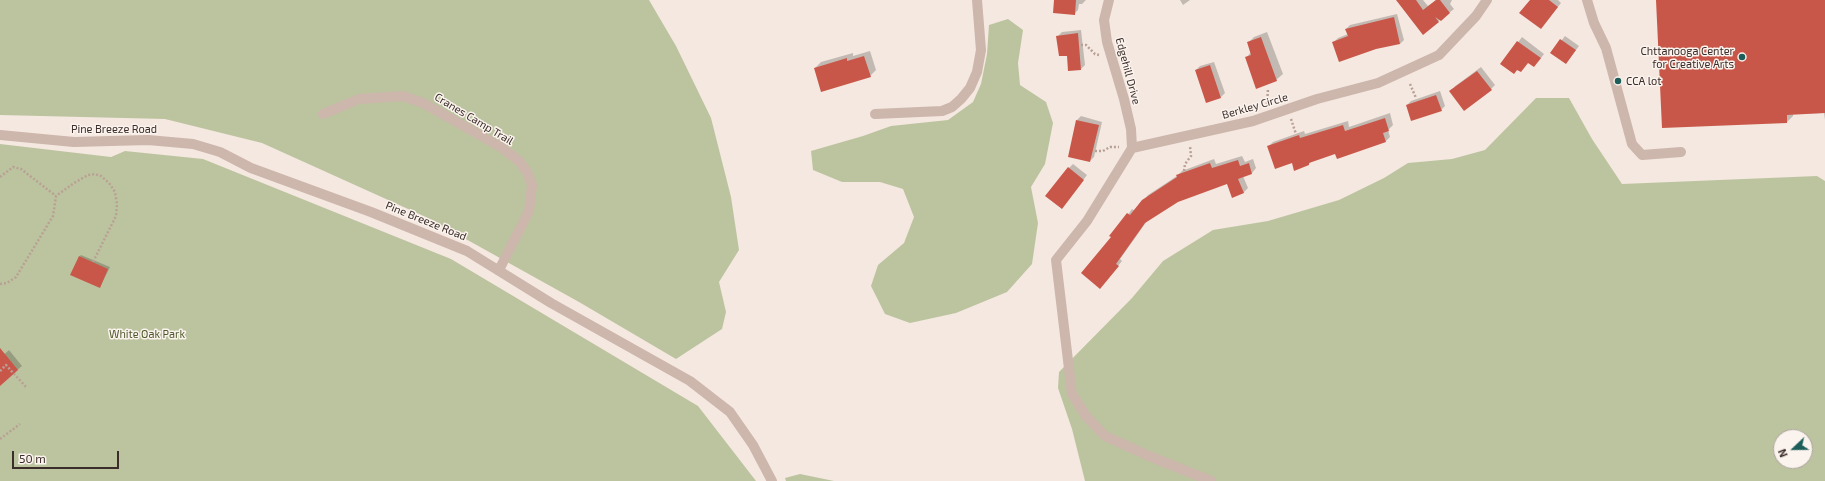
<!DOCTYPE html>
<style>
body{margin:0}
#map{position:relative;width:1825px;height:481px;overflow:hidden;background:#f4e8e0;font-family:"Exo 2",sans-serif}
canvas{display:block}
.north{position:absolute;left:1773px;top:429px;width:40px;height:40px;box-sizing:border-box;background:#fbf3ed;border:1px solid #aea49f;border-radius:50%;rotate:248deg;font-size:11px;font-weight:700;line-height:16px;text-align:center;color:#3b2d2a}
.north::after{content:'';display:block;margin:auto;width:14px;height:18px;background:#1e5e5a;clip-path:polygon(50% 0,100% 100%,50% 72%,0 100%)}
.scale{position:absolute;left:12px;top:451px;width:107px;height:18px;box-sizing:border-box;border:2px solid #3b2d2a;border-top:0;padding-left:5px;font-size:12px;line-height:14px;white-space:nowrap;color:#3b2d2a;-webkit-text-stroke:3px #fbf3ed;paint-order:stroke}
</style>
<div id="map">
<canvas width="1825" height="481"></canvas>
<div class="north">N</div>
<div class="scale">50 m</div>
</div>
<script>
const ctx = document.querySelector('canvas').getContext('2d');
ctx.lineJoin = 'round';
function fillPath(path, color) {
  ctx.fillStyle = color;
  ctx.fill(path, 'evenodd');
}
function shape(rows) {
  const path = new Path2D();
  for (const r of rows) {
    path.moveTo(r[0], r[1]);
    for (let i = 2; i < r.length; i += 2) path.lineTo(r[i], r[i + 1]);
  }
  return path;
}
function stroke(path, color, width, dash) {
  ctx.strokeStyle = color;
  ctx.lineWidth = width;
  ctx.lineCap = dash ? 'butt' : 'round';
  ctx.setLineDash(dash || []);
  ctx.stroke(path);
}
function write(font, color, halo, rows, align = 'center') {
  ctx.font = font + ' "Exo 2",sans-serif';
  ctx.lineWidth = 3;
  ctx.setLineDash([]);
  ctx.textBaseline = 'middle';
  ctx.strokeStyle = halo;
  ctx.fillStyle = color;
  for (const [text, x, y, turn = 0] of rows) {
    ctx.save();
    ctx.translate(x, y);
    ctx.rotate((+turn || 0) * Math.PI / 180);
    ctx.textAlign = isNaN(turn) ? turn : align;
    if (halo) ctx.strokeText(text, 0, 0);
    ctx.fillText(text, 0, 0);
    ctx.restore();
  }
}
const green = shape([
 [0,0,649,0,676,46,711,118,731,197,739,250,719,282,726,312,722,329,676,359,579,302,428,218,262,143,165,119,0,115],
 [1008,19,1023,30,1018,63,1020,85,1046,102,1053,123,1045,164,1031,187,1038,223,1032,264,1007,292,956,313,910,323,885,314,871,286,878,265,904,243,914,217,903,189,880,182,842,182,813,170,811,151,863,136,891,126,948,120,973,102,981,84,987,54,989,25],
 [1536,98,1569,98,1592,139,1622,184,1817,176,1825,181,1825,481,1085,481,1072,429,1058,388,1059,372,1132,298,1163,261,1213,230,1268,221,1339,200,1384,178,1408,163,1452,159,1485,150],
 [1781,437,1805,437,1805,461,1781,461],
 [0,144,111,157,125,151,203,159,451,259,698,406,756,481,0,481],
 [800,474,834,481,835,481,786,481,785,478]
]);
const shadow = shape([
 [1055,0,1086,0,1082,4,1079,4,1078,10,1074,14],
 [1180,0,1190,0,1183,5],
 [1403,0,1423,0,1428,6,1436,0,1452,0,1450,4,1454,9,1423,33],
 [1531,0,1558,0,1561,3,1541,28],
 [1657,0,1825,0,1825,120,1824,113,1793,114,1793,116,1787,122],
 [1397,14,1404,40,1400,44,1334,42,1338,38,1348,34,1346,29,1350,25],
 [1081,30,1085,65,1081,69,1069,70,1068,55,1058,36,1062,32],
 [1267,32,1283,74,1276,80,1246,58,1251,52,1248,43,1254,37],
 [1565,36,1579,46,1566,63,1552,53],
 [1522,37,1544,54,1538,62,1502,64],
 [870,51,876,70,870,76,815,68,821,62,853,53,853,56],
 [1214,62,1225,93,1221,97,1207,102,1196,70,1200,66],
 [1481,67,1495,85,1491,89,1454,87],
 [1440,91,1445,106,1441,110,1407,105,1411,101],
 [1390,113,1393,125,1388,130,1390,137,1386,141,1336,153,1313,160,1309,164,1292,162,1268,147,1273,142,1304,131,1305,134,1348,121,1349,127],
 [1081,116,1102,122,1094,157,1090,161,1077,120],
 [1242,156,1245,162,1253,159,1256,168,1252,173,1243,176,1248,188,1243,193,1228,183,1178,201,1147,221,1120,259,1122,261,1104,283,1112,237,1132,209,1135,211,1148,195,1177,176,1182,171,1214,159,1216,164],
 [1073,164,1087,175,1065,204,1069,168],
 [81,255,110,267,100,287,80,256],
 [9,350,22,366,3,382,0,379,0,358]
]);
const building = shape([
 [1054,0,1076,0,1075,15,1053,13],
 [1396,0,1416,0,1423,10,1436,0,1440,0,1450,13,1441,21,1435,17,1439,22,1423,35],
 [1530,0,1549,0,1558,7,1541,29,1519,13],
 [1656,0,1825,0,1825,113,1787,115,1787,123,1662,128],
 [1394,17,1400,44,1376,49,1339,62,1332,42,1348,36,1345,29],
 [1078,33,1081,70,1068,71,1067,56,1059,56,1056,36],
 [1261,37,1277,81,1256,89,1245,57,1251,55,1247,42],
 [1560,39,1576,50,1566,64,1550,53],
 [1517,41,1541,58,1534,67,1528,63,1521,72,1517,70,1514,74,1500,64],
 [864,56,871,77,821,92,814,68,847,58,847,61],
 [1210,65,1221,98,1206,103,1195,70],
 [1477,71,1492,90,1464,111,1449,91],
 [1436,95,1442,111,1411,121,1406,105],
 [1385,118,1389,131,1383,133,1386,142,1337,159,1335,154,1309,163,1309,165,1294,171,1292,163,1275,169,1267,146,1299,135,1300,138,1343,125,1345,131],
 [1076,120,1099,125,1090,162,1068,157],
 [1238,160,1240,166,1249,163,1252,174,1238,179,1244,193,1232,198,1227,184,1178,202,1145,223,1116,264,1119,266,1100,289,1081,273,1111,237,1109,236,1127,213,1130,215,1142,200,1177,177,1176,175,1210,163,1212,168],
 [1068,167,1084,180,1062,209,1045,196],
 [79,256,108,269,100,288,70,275],
 [0,348,18,370,0,386]
]);
const path = shape([
 [1081,45,1086,45,1095,54,1099,55],
 [1410,84,1416,98],
 [1267,104,1268,89],
 [1291,119,1296,134],
 [1095,151,1103,151,1110,147,1119,147],
 [1184,171,1185,164,1191,156,1190,146],
 [0,177,13,167,21,169,56,196],
 [0,284,7,283,16,277,53,216,56,196,74,183,88,175,95,174,101,176,109,183,115,192,117,204,116,216,93,262],
 [0,371,6,365,26,387],
 [0,439,20,424]
]);
const minor = shape([
 [1109,0,1104,20,1107,42,1124,99,1131,129,1132,148],
 [1587,0,1594,23,1606,48,1632,144,1642,155,1681,152],
 [323,114,359,99,403,96,423,103,501,147,519,161,527,172,532,185,529,211,499,270],
 [875,114,942,111,952,107,961,99,970,88,977,72,981,50,977,0],
 [0,135,74,142,148,140,193,144,220,152,251,168,371,212,467,251,551,303,690,381,730,412,753,445,772,481],
 [1211,481,1149,456,1105,436,1086,416,1072,394,1056,260,1087,221,1132,148,1253,121,1317,99,1378,83,1439,55,1476,16,1487,0]
]);
const markers = [
 [1742,57,4,"#1e5e5a"],
 [1618,81,4,"#1e5e5a"]
];
const poiNames = [
 ["Chttanooga Center",1734,51],
 ["for Creative Arts",1734,64],
 ["CCA lot",1626,81,"left"]
];
const streetNames = [
 ["Edgehill Drive",1128,71,75],
 ["Berkley Circle",1255,106,-16],
 ["Cranes Camp Trail",474,119,31],
 ["Pine Breeze Road",114,129],
 ["Pine Breeze Road",426,221,22]
];
const parkNames = [
 ["White Oak Park",147,334]
];
fillPath(green, '#bcc49f');
fillPath(shadow, '#0003');
fillPath(building, '#c95749');
stroke(path, '#b9a095', 2.5, [2, 2]);
stroke(minor, '#cdb6ab', 10);
for (const [x, y, r, color] of markers) {
  const dot = new Path2D();
  dot.arc(x, y, r, 0, 2 * Math.PI);
  ctx.fillStyle = color;
  ctx.fill(dot);
  stroke(dot, '#fbf3ed', 1.5);
}
write('11px', '#3b2d2a', '#fbf3ed', poiNames, 'right');
write('11px', '#3b2d2a', '#fbf3ed', streetNames);
write('11px', '#4f5a2d', '#fbf3ed', parkNames);
</script>
